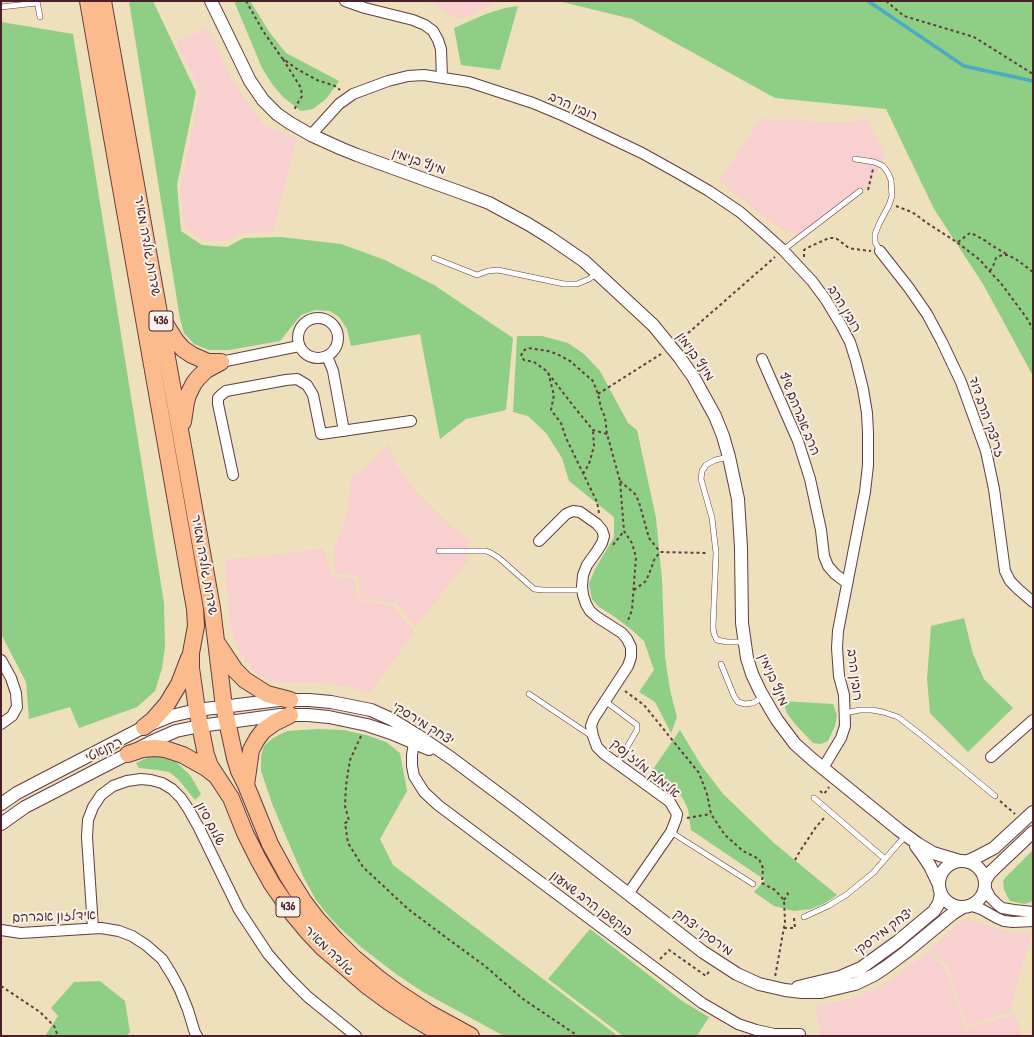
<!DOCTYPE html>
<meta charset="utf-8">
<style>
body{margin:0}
#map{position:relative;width:1034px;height:1037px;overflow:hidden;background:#eedfbd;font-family:"Patrick Hand",sans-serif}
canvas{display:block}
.frame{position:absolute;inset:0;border:2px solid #4a1f2b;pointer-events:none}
</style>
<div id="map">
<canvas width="1034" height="1037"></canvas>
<div class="frame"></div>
</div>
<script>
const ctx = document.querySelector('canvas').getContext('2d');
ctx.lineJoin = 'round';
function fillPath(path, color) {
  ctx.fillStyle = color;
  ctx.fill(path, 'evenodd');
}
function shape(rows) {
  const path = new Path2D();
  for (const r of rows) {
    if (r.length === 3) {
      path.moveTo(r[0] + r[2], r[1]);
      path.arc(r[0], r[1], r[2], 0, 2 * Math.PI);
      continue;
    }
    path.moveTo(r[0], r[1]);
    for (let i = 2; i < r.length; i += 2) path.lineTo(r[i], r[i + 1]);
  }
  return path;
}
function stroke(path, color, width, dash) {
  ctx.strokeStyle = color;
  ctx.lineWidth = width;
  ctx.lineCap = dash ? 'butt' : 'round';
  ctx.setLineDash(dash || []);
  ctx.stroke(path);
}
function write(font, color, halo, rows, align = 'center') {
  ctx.font = font + ' "Patrick Hand","Playpen Sans Hebrew",sans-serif';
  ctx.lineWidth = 4;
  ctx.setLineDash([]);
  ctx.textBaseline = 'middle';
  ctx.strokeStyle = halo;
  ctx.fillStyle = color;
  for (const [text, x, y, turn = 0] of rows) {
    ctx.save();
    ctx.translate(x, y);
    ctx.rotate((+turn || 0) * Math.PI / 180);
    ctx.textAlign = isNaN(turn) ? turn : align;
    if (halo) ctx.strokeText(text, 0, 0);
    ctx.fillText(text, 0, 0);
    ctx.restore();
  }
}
const built = shape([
 [428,1,505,1,497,2,470,15,456,18],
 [208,28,232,80,252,109,264,125,297,139,273,232,241,233,224,241,202,240,185,228,180,190,200,90,176,42],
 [866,118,885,155,870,185,820,224,800,233,785,231,763,216,719,181,761,119,849,123],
 [389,444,393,459,404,476,416,492,440,516,455,530,469,541,467,562,415,627,397,603,360,599,359,575,335,574,334,550,346,517,353,472,359,475],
 [323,549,332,576,355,579,357,600,393,606,414,632,370,693,345,686,317,682,273,682,255,673,240,652,230,624,225,560],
 [968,918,1001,930,1016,933,1031,933,1010,1012,967,1025,948,966,929,951,961,921],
 [928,952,945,968,966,1029,1014,1015,1019,1024,1021,1036,821,1036,815,1006,834,1003,857,997,891,980]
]);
const green = shape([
 [129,1,153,1,196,92,177,185,181,231,202,245,227,247,244,238,281,237,341,244,385,260,434,285,513,338,506,410,466,419,440,439,420,334,351,346,347,329,339,317,330,311,315,310,301,315,280,341,229,350,209,350,194,344,184,333,180,319],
 [234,1,250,1,270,33,286,53,339,81,326,99,313,109,301,111,283,97,272,84,262,68],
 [558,1,1033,1,1033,376,983,284,934,209,886,109,775,98,632,19],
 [518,6,500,70,461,65,454,28,486,14,505,8],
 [1,22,73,34,164,603,165,647,162,668,155,691,137,707,79,728,70,707,29,719,26,682,1,634],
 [517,336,542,336,568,343,584,354,600,371,628,423,637,430,656,518,662,579,665,657,670,690,677,717,671,733,655,702,639,692,654,670,644,641,633,631,615,617,599,607,592,599,589,584,594,571,614,537,614,517,569,481,562,458,546,433,528,416,513,412],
 [964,618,973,654,984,679,1013,708,968,752,930,713,927,680,931,626],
 [783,701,833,704,837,715,835,726,828,741,821,744,813,743,795,724,787,713],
 [318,729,343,730,366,735,386,742,400,753,407,791,380,839,393,865,618,1036,504,1036,423,992,396,974,361,947,340,928,327,914,316,900,303,876,273,806,261,771,261,756,264,746,273,738,287,731],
 [680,730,701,765,723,794,746,816,774,843,837,895,827,902,811,909,794,911,774,906,754,892,765,880,691,830,688,809,682,797,651,772],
 [149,757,161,757,176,762,190,775,201,794,195,800,178,779,169,772,157,770,139,768,136,763],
 [1033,850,1033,901,1025,904,1010,901,1004,890,1003,881,1006,877],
 [590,929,682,1001,709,1017,697,1036,623,1036,548,979],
 [100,981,125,1001,130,1032,126,1036,45,1036,58,1016,51,1008,74,982]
]);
const stream = shape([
 [868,1,964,66,1033,81]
]);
const path = shape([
 [246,1,263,31,282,58,297,69,317,80,335,86,340,90],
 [886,1,904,16,974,37,1033,74],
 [283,59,301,88,302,96,296,106,294,111],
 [868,190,873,169],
 [896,206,909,211,915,214,927,223,958,243,980,260,992,274,1000,282,1026,317,1033,329],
 [958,242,970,233,973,234,986,241,991,245,1008,255],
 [804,257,804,250,807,248,829,238,833,238,837,239,849,248,854,249,871,251],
 [990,271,994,264,996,258,1002,255,1008,255,1017,260,1033,272],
 [679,341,775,257],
 [548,373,575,408,593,430,607,434],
 [598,394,661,354],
 [583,474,589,464,594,446,593,430],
 [620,481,635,494,639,502,649,538,660,552],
 [599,513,597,502,566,438,561,423,551,410,554,395,548,372,534,362,524,360,521,356,523,351,528,348,548,351,557,354,570,361,593,381,598,394,601,408,605,417,607,434,620,481,624,531,632,543,636,557,632,610,627,623],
 [613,545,624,531],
 [634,590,646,581,651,569,654,560,660,552,707,553],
 [625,691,644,705,699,773,707,794,711,814,725,835,743,851,759,859,763,868,762,883,775,890,784,900,785,922,775,977],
 [361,736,350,760,346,785,345,806,349,821,345,823,348,843,363,867,408,909,448,939,485,966,523,999,578,1036],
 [820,791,824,794,829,787],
 [1000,801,1015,814],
 [687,818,711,814],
 [795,860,800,851,816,827,825,817],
 [784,900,788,894,786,891],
 [784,928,795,928,794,918,796,918],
 [660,959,669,950,706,976,710,970],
 [1,986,40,1012,54,1026,58,1036]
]);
const service = shape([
 [37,1,40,17],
 [1,7,37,3],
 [855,159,874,162,883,166,888,173,891,180,892,196,889,205,879,224,875,234,875,242,880,251],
 [783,250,860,191],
 [434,258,477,275,488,271,498,270,564,284,577,284,589,279,596,274],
 [729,457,715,460,706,465,702,471,701,479,712,518,716,553,713,627,714,634,717,640,727,642,744,642],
 [439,551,486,551,491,553,499,558,534,589,542,590,583,590],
 [721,664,734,696,738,702,745,704,753,703,763,697],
 [529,694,593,737],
 [605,701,637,725,637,730,617,764],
 [845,713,860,710,872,710,883,712,898,717,925,738,995,796],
 [814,798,885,859],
 [671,832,753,884],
 [804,917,828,906,846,895,873,873,906,835]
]);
const minor = shape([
 [345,1,365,8,413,20,425,25,433,31,438,40,441,49,442,78],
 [311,135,339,104,353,94,388,81,408,76,424,75,469,82,533,103,564,116,642,153,678,173,709,191,740,212,762,231,783,250,812,281,826,300,841,325,850,342,856,361,863,389,867,413,868,433,868,465,865,492,838,631,837,648,839,676,844,695,845,726,841,738,823,768],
 [880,251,909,288,927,314,942,342,961,382,986,451,994,489,1005,571,1010,581,1019,590,1033,602],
 [318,338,20],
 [327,356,333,371,344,431],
 [762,359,798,441,810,479,821,530,824,556,828,566,835,574,847,583],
 [221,362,299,346],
 [233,475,218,404,218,398,221,395,226,391,286,380,297,379,307,385,313,395,321,434,411,421],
 [539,541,566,514,573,511,580,512,597,524,602,530,604,536,602,543,597,551,587,565,583,575,582,586,583,595,586,604,590,611,597,617,622,633,627,639,631,647,631,657,628,666,594,718,591,726,593,736,597,747,604,754,670,802,677,814,676,819,671,832,628,894],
 [1,660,11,678,16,693,17,707,12,716,1,724],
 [414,743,412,755,412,766,414,776,424,792,438,805,702,1003,738,1024,756,1030,774,1034,800,1034],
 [991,757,1033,720],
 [985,887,990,897,998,905,1002,908,1014,910,1033,912],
 [970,905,981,909,997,918,1004,921,1013,922,1033,921],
 [93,928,87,837,88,820,93,807,101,795,113,786,127,781,141,779,151,780,162,783,172,789,181,798,189,810,199,828,239,910,268,954,288,977,308,997,356,1036],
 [1,930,21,933,101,928,119,931,132,936,146,945,162,959,172,975,180,990,188,1010,195,1033,197,1036]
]);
const tertiary = shape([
 [211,1,250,81,263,100,277,114,290,123,311,135,342,149,357,155,465,194,489,203,528,224,549,237,584,261,653,325,680,358,694,378,715,416,723,436,729,457,738,499,741,548,742,623,747,658,752,674,760,691,771,710,777,720,795,744,813,760,899,830,918,844,933,853,960,861],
 [1,804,17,793,38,782,144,727,171,716,197,710,279,700,309,700,331,702,371,710,391,719,417,735,451,758,519,809,703,952,737,974,759,984,785,990,802,992,821,992,855,984,874,975,886,967,906,952,952,914,963,907],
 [1,824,25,807,151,742,176,731,200,726,280,715,308,715,329,717,367,725,391,733,429,749],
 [916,846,922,854,930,866,939,885],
 [968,861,975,858,994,848,1033,812],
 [962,884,23],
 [985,881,989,874,994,869,1033,832],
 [798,987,840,977,861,968,897,942,934,911,939,903,941,893]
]);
const primary = shape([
 [88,1,195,609,196,626,191,653,191,668,197,710,206,755,210,766,231,798,245,833,258,859,272,884,292,913,307,931,323,948,366,985,389,1002,412,1017,444,1036],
 [103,1,212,608,224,707,235,758,239,771,246,785,270,844,287,875,304,902,317,919,336,940,354,958,378,978,397,992,429,1013,471,1036],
 [164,322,176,341,183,349,192,355,208,362,221,362],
 [183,422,186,402,188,395,194,383,198,378,206,370,221,362],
 [217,643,235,670,245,680,267,694,290,700],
 [144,727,153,720,167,704,179,684,189,658],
 [128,754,143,749,155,748,165,749,183,755,206,768,215,775],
 [246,785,251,750,257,739,263,731,274,723,290,715]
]);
const shields = [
 [161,321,24],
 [288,907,24]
];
const shieldNames = [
 ["436",161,321],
 ["436",288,907]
];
const streetNames = [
 ["רובין הרב",573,107,24],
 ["מינץ בנימין",419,162,19],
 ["שדרות גולדה מאיר",147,246,80],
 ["רובין הרב",844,309,59],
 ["מינץ בנימין",695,357,55],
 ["הרב אברהם שיף",799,414,68],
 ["זריצקי הרב דוד",986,417,71],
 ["שדרות גולדה מאיר",204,565,80],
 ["רובין הרב",854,675,83],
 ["מינץ בנימין",773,680,66],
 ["יצחק מירסקי",423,724,32],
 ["רקנאטי",104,750,-27],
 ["אלימלך מליז'נסק",645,769,39],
 ["שלום סיון",210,824,62],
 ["בוקשפן הרב שמעון",591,904,37],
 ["אידלזון אברהם",54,917,-2],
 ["יצחק מירסקי",884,932,-37],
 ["מירסקי יצחק",703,933,36],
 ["גולדה מאיר",329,951,44]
];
fillPath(built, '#f7d0cf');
fillPath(green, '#8fce85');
stroke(stream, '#4aabc9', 3.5);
stroke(service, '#633c41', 6);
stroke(minor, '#633c41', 12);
stroke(tertiary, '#633c41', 14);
stroke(primary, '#633c41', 18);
stroke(path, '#633c41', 2, [3, 3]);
stroke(service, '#fff', 5);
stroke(minor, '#fff', 10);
stroke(tertiary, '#fff', 12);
stroke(primary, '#fbbb8d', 16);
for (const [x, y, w] of shields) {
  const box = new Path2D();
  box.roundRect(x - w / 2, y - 10, w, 20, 3);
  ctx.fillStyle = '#f7f3e8';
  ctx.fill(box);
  stroke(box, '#4a1f2b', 1);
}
write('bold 12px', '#4a1f2b', null, shieldNames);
write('13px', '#4a1f2b', '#f7f3e8', streetNames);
</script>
